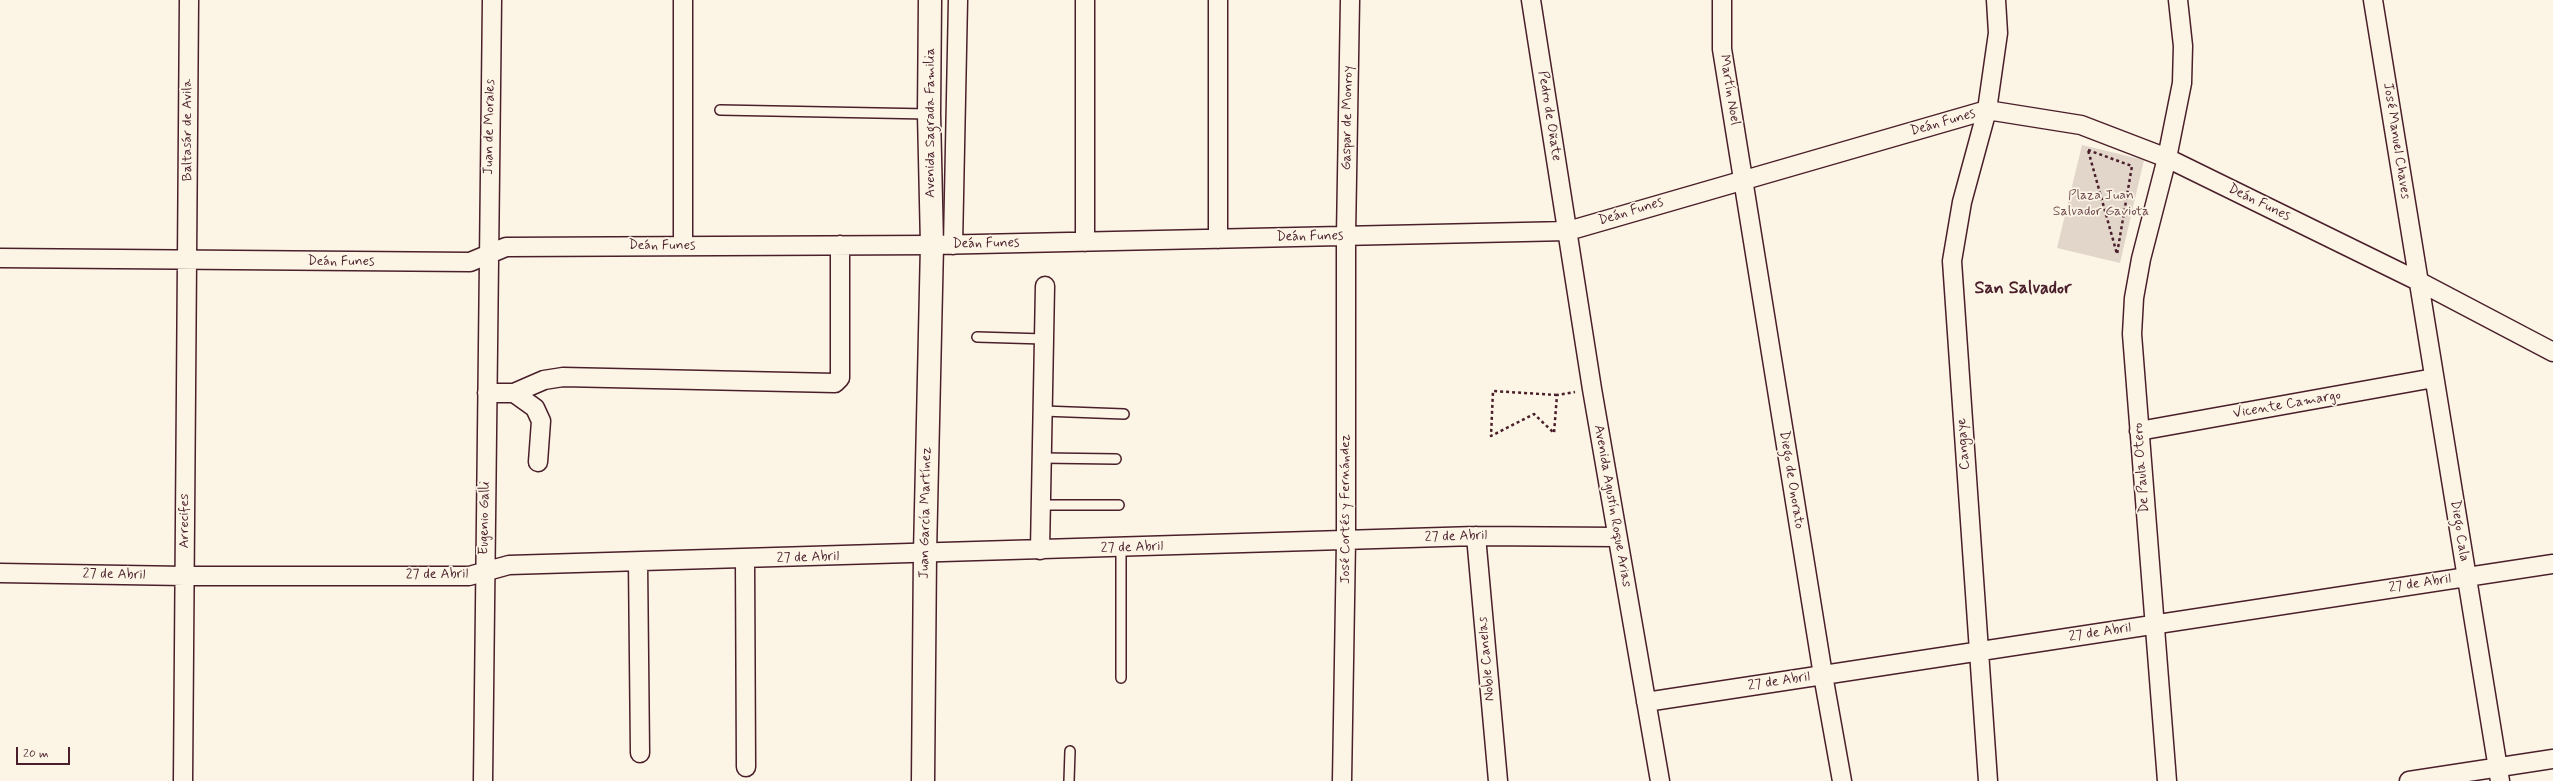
<!DOCTYPE html>
<meta charset="utf-8">
<style>
body{margin:0}
#map{position:relative;width:2553px;height:781px;overflow:hidden;background:#fcf5e5;font-family:Mynerve,sans-serif}
canvas{display:block}
.scale{position:absolute;left:16px;top:747px;width:54px;height:18px;box-sizing:border-box;border:2px solid #4a1f2b;border-top:0;padding-left:5px;font-size:12px;line-height:14px;white-space:nowrap;color:#4a1f2b;-webkit-text-stroke:3px #fcf5e5;paint-order:stroke}
</style>
<div id="map">
<canvas width="2553" height="781"></canvas>
<div class="scale">20 m</div>
</div>
<script>
const ctx = document.querySelector('canvas').getContext('2d');
ctx.lineJoin = 'round';
function fillPath(path, color) {
  ctx.fillStyle = color;
  ctx.fill(path, 'evenodd');
}
function shape(rows) {
  const path = new Path2D();
  for (const r of rows) {
    path.moveTo(r[0], r[1]);
    for (let i = 2; i < r.length; i += 2) path.lineTo(r[i], r[i + 1]);
  }
  return path;
}
function stroke(path, color, width, dash) {
  ctx.strokeStyle = color;
  ctx.lineWidth = width;
  ctx.lineCap = dash ? 'butt' : 'round';
  ctx.setLineDash(dash || []);
  ctx.stroke(path);
}
function write(font, color, halo, rows, align = 'center') {
  ctx.font = font + ' Mynerve,sans-serif';
  ctx.lineWidth = 3.5;
  ctx.setLineDash([]);
  ctx.textBaseline = 'middle';
  ctx.strokeStyle = halo;
  ctx.fillStyle = color;
  for (const [text, x, y, turn = 0] of rows) {
    ctx.save();
    ctx.translate(x, y);
    ctx.rotate((+turn || 0) * Math.PI / 180);
    ctx.textAlign = isNaN(turn) ? turn : align;
    if (halo) ctx.strokeText(text, 0, 0);
    ctx.fillText(text, 0, 0);
    ctx.restore();
  }
}
const green = shape([
 [2082,145,2144,160,2120,263,2057,248]
]);
const path = shape([
 [2088,150,2132,166,2117,254,2088,150],
 [1557,395,1493,391,1491,436,1534,414,1554,433,1557,395,1575,392]
]);
const service = shape([
 [720,110,929,114],
 [977,337,1044,339],
 [1043,411,1124,414],
 [1042,458,1116,459],
 [1041,505,1119,505],
 [1121,548,1121,678],
 [1069,781,1070,751]
]);
const minor = shape([
 [1531,0,1592,389,1660,781],
 [1722,0,1722,49,1823,675,1842,781],
 [2373,0,2500,781],
 [1218,239,1218,0],
 [1085,242,1085,0],
 [953,245,958,0],
 [683,246,683,0],
 [0,258,470,262,506,247,932,245,1568,231,1987,110,2081,125,2167,158,2418,281,2553,352],
 [487,393,514,393,544,380,563,377,835,383,840,378,840,245],
 [514,393,535,408,541,421,538,462],
 [2139,431,2434,378],
 [1476,536,1498,781],
 [1040,550,1045,286],
 [745,560,746,767],
 [638,562,640,753],
 [0,573,185,576,469,576,509,565,1476,536,1617,537],
 [1646,702,2553,564],
 [183,781,189,0],
 [483,781,492,0],
 [1342,781,1346,541,1346,236,1350,0],
 [1988,781,1952,261,1962,202,1987,110,1998,33,1996,0],
 [2167,781,2132,334,2134,298,2141,259,2167,158,2182,83,2183,46,2178,0],
 [2409,781,2553,759]
]);
const secondary = shape([
 [923,781,925,553,932,245,929,114,930,0]
]);
const streetNames = [
 ["Martín Noel",1729,90,81],
 ["Pedro de Oñate",1549,116,81],
 ["Gaspar de Monroy",1348,118,-89],
 ["Avenida Sagrada Familia",931,123,-90],
 ["Deán Funes",1943,123,-16],
 ["Juan de Morales",490,127,-89],
 ["Baltasár de Avila",188,130,-90],
 ["José Manuel Chaves",2396,141,81],
 ["Deán Funes",2259,203,26],
 ["Deán Funes",1631,212,-17],
 ["Deán Funes",1310,237,-1],
 ["Deán Funes",986,244,-1],
 ["Deán Funes",662,246],
 ["Deán Funes",341,262],
 ["Vicente Camargo",2287,405,-10],
 ["Cangaye",1964,444,-94],
 ["De Paula Otero",2142,468,-94],
 ["Diego de Onorato",1791,480,81],
 ["Avenida Agustín Roque Arias",1612,506,80],
 ["José Cortés y Fernández",1346,509,-90],
 ["Juan García Martínez",926,513,-89],
 ["Eugenio Galli",485,518,-89],
 ["Arrecifes",185,521,-90],
 ["Diego Cala",2459,531,81],
 ["27 de Abril",1456,537,-2],
 ["27 de Abril",1132,548,-2],
 ["27 de Abril",808,558,-2],
 ["27 de Abril",114,575,1],
 ["27 de Abril",437,575,-1],
 ["27 de Abril",2420,584,-9],
 ["27 de Abril",2100,633,-9],
 ["Noble Canelas",1487,659,-95],
 ["27 de Abril",1779,682,-9]
];
const parkNames = [
 ["Plaza Juan",2101,196],
 ["Salvador Gaviota",2101,212]
];
const districtNames = [
 ["San Salvador",2023,289]
];
fillPath(green, '#e2d5ca');
stroke(service, '#4a1f2b', 12);
stroke(minor, '#4a1f2b', 21);
stroke(secondary, '#4a1f2b', 25);
stroke(path, '#4a1f2b', 2.5, [3, 3]);
stroke(service, '#fcf5e5', 9);
stroke(minor, '#fcf5e5', 18);
stroke(secondary, '#fcf5e5', 22);
write('14px', '#4a1f2b', '#fcf5e5', streetNames);
write('14px', '#704c53', '#fcf5e5', parkNames);
write('bold 18px', '#4a1f2b', '#fcf5e5', districtNames);
</script>
